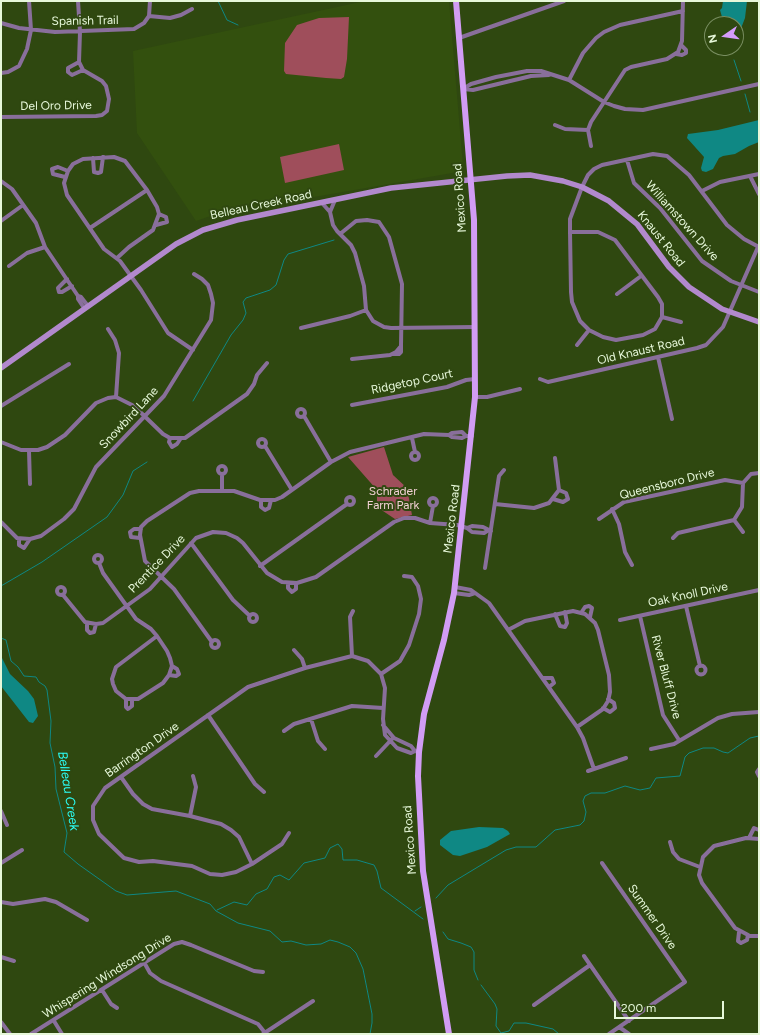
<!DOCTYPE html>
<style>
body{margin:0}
#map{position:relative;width:760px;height:1035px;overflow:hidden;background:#2f4810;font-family:Figtree,sans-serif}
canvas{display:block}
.frame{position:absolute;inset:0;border:2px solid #e7f8da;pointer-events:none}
.north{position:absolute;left:704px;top:16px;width:40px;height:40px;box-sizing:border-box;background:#2f4810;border:1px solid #798e61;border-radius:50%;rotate:257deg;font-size:11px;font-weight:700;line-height:16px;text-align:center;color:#e7f8da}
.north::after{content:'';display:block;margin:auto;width:14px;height:18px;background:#d59cfb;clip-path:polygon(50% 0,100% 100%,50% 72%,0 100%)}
.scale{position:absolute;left:614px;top:1001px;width:110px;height:18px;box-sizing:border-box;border:2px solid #e7f8da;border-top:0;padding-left:5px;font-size:12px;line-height:14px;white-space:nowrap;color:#e7f8da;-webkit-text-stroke:3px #2f4810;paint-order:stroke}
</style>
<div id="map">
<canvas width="760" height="1035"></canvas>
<div class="frame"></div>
<div class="north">N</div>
<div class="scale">200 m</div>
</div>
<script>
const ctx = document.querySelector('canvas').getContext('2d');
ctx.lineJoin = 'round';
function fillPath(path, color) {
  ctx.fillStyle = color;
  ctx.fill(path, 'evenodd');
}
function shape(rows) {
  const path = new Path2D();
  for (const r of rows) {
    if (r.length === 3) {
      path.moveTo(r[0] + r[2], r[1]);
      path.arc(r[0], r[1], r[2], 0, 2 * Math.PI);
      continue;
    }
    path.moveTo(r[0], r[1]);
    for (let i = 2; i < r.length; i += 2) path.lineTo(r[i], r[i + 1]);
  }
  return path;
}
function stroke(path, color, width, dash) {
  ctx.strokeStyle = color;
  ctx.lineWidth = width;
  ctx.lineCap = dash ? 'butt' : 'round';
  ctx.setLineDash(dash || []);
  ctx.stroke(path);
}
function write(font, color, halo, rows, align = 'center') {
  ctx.font = font + ' Figtree,sans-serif';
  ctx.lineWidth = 4;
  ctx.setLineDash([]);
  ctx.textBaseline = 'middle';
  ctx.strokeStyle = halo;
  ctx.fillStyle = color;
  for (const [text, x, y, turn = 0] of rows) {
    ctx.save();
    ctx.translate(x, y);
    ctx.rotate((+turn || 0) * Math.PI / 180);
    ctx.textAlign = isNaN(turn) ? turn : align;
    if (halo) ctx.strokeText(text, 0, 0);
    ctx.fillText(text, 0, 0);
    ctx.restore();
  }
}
const built = shape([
 [365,1,449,1,463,166,461,170,458,172,216,214,196,221,137,133,133,51]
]);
const green = shape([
 [349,17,347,59,344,77,341,79,326,78,286,74,284,71,285,43,297,25,319,18],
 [339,144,344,170,285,183,280,157],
 [384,447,393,475,407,488,412,515,395,519,377,507,377,490,348,457]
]);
const water = shape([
 [723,1,747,1,745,18,740,31,736,31,736,24,724,24,720,10,722,8],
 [759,120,759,142,749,146,735,154,723,156,719,158,713,169,706,172,702,171,701,168,704,157,687,138,688,134,718,130],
 [1,656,10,674,28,691,34,699,38,716,33,723,29,722,1,686],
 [479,827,503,828,508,831,510,834,487,847,460,856,453,855,440,845,440,840,451,831]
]);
const stream = shape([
 [218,1,227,20,238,25],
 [734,60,741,81],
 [745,94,750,112],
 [193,401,231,335,243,320,246,313,243,302,246,298,270,290,276,285,284,260,288,254,334,240],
 [1,586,42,562,107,517,123,495,133,471,147,462],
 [1,638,6,640,11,661,18,667,24,676,36,677,39,682,45,686,47,690,51,721,50,743,55,767,56,789,67,833,64,852,78,864,116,891,127,895,176,891,210,904,216,911,238,923,270,931,282,942,291,941,306,945,321,944,330,940,338,942,350,947,356,953,363,969,372,1014,372,1023,370,1034],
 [436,898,448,885,506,850,516,847,536,847,555,830,580,825,584,821,586,812,583,801,585,796,591,793,605,793,625,786,640,790,650,788,656,778,680,776,685,757,689,753,703,748,714,748,723,752,728,753,750,738,759,736],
 [217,910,234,902,247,905,256,894,267,889,274,877,280,875,289,880,304,863,325,858,330,848,338,844,342,849,343,860,357,860,374,865,377,871,381,888,423,919],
 [415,911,421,907],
 [443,932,448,939,461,943,471,947,474,952,474,970,478,980],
 [481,985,495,1004,497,1009,496,1026,501,1033,509,1031,514,1023,526,1023,553,1029,559,1034]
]);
const minor = shape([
 [149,16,170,18,181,15,192,9],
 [1,23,19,28,55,32,134,29,144,23,149,16,150,1],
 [459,38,564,1],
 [676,54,682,55,686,53,686,50,681,45],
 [79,62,68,68,68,72,72,75,83,70],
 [1,73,8,72,19,66,27,49,31,30,29,1],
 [569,80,583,53,596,38,604,32,620,25,683,11],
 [463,89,471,84,496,77,527,71,541,71,569,80,604,102,614,106,625,109,643,110,759,84],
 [463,89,473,90,531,76,549,75],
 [1,117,96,116,102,115,107,111,109,99,106,86,102,81,83,70,79,62,80,32,78,1],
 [555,125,565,129,588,130],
 [591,146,588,130,591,122,625,70,631,67,667,59,678,52,682,41,683,1],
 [93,158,94,172,98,173,101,172,103,157],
 [627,160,634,183,660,208,702,261,731,281,759,292],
 [750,176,759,194],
 [65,177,53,174,52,169,58,167,68,171],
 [1,181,12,189,36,223,45,247,78,296,78,299,84,308],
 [702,191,720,182,759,174],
 [322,203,330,212,333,225,337,231,351,245,355,253,364,286,366,310,373,321,384,327,391,328,475,327],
 [330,212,335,200],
 [1,221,23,205],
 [156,225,167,222,166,217,159,214],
 [90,228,147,190],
 [570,232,598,232,615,240,658,297,662,304,662,317,655,329,643,335,616,340,603,337,589,330,580,321,572,302,571,292,570,232,570,219,582,187,588,175,594,169,602,165,653,154,667,156,689,175,727,225,744,239,759,247],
 [340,234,356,221,367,220,379,222,389,237,402,284,401,346,396,352,390,355,352,359],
 [117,258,129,247,153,230,159,214,157,207,147,190,125,161,114,157,83,159,73,164,68,171,64,183,67,195,104,249,120,261,141,290,168,333,193,350],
 [9,266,27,253,45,247],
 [67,279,58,288,59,292,62,292,72,286],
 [617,294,641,276],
 [78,296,81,297,88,306],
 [662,317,681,322],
 [301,328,350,316,366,310],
 [108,329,115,340,119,353,116,397],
 [577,345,589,330],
 [392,354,399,354,401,352,401,346],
 [658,357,672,419],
 [540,379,548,382,697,348,706,345,723,327,758,247],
 [475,397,487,397,520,389],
 [352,405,447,387,466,380,475,379],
 [1,406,69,364],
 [301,413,4],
 [304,416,331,462],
 [449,435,452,437,462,438,466,436],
 [170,438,169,442,172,447,177,444,181,438],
 [412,438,415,452],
 [262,443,4],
 [1,442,21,450,38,450,47,447,65,435,96,403,108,398,116,397,134,406,163,434,170,438,185,438,247,394,254,384,257,375,267,363],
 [265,446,292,490],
 [29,451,30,484],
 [415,456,4],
 [222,470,4],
 [222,490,222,474],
 [350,501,4],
 [433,502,4],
 [553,499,563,502,568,499,566,493,559,490],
 [261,500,261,507,265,510,269,508,271,500],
 [495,504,534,508,549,503,559,490,555,458],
 [612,509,619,524,625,552,632,565],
 [599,519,624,502,725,480,743,483],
 [734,520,743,532],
 [1,522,17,538,30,539,41,536,64,519,74,509,96,467,164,396,211,320,213,303,211,294,208,285,202,279,194,274],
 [430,523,433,506],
 [467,528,472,532,484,533,487,531],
 [140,538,131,537,130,532,134,529,141,529],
 [673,538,678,533,734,520,742,507,743,483,751,474,759,473],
 [19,539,19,545,24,548,30,539],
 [191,543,233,600,250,616],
 [98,559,4],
 [99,563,103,573,136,619,151,629,157,636,167,651,170,658,172,666,169,675,163,683,138,699,126,699,116,691,113,684,112,679,116,667,157,636],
 [260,566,347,504],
 [485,568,499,476,504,470],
 [288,583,288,588,292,592,296,589,296,583],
 [61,591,4],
 [455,587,471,590,489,603,577,727,583,738,594,769],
 [454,593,469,595,475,593],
 [63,595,85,622,96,624,103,623,150,589,196,538,213,532,226,533,237,538,243,543,267,573,282,582,297,583,316,577,394,522,404,518,415,518,430,523,457,525,467,528,472,526,483,527,491,531],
 [686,606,700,666],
 [581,613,585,607,589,606,592,608,590,617],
 [253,618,4],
 [555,614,560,626,565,627,567,623,565,612],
 [640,616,663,715,679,740],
 [620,620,759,590],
 [87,624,87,630,90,633,94,632,96,624],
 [508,630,525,621,573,611,585,614,595,623,598,630,609,675,610,692,608,701,603,709,577,727],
 [215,644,4],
 [212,642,174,589,145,561,140,535,141,527,147,521,190,493,199,491,234,491,260,500,275,500,282,497,331,462,350,452,424,434,449,435,452,433,462,432,466,436,472,436],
 [294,650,302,659,305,668],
 [352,656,350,617,353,611],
 [701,670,4.5],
 [381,674,400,661,409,645,419,614,421,599,418,586,412,577,404,576],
 [169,675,176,676,179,674,177,669,172,666],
 [543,678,552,678,554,683,549,687],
 [126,699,126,707,128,709,132,706,132,700],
 [603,708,610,712,615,708,614,703,608,699],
 [208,715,255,784,264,792],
 [311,719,318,741,325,749],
 [383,725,394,738,411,746,415,751],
 [284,731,294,724,352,706,383,708],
 [651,749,674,744,718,718,732,714,759,712],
 [376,756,392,739],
 [759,769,757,772,759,776],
 [588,771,626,758],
 [121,777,133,794,143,804,152,809,190,816,221,824,231,830,239,837,252,864],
 [1,811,7,825],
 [190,816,196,787,193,776],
 [289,833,282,844,252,864,236,872,222,875,210,874,192,866,153,861,139,862,124,858,99,834,93,820,93,806,105,788,248,687,305,668,352,656,368,661,381,674,385,688,383,719,385,735,397,748,411,753,415,751,419,752],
 [749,838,754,828,759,830],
 [759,839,746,838,714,846,703,857,699,875,702,883,735,928,750,936,759,936],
 [670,842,673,852,679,859,700,867],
 [1,863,22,850],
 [602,863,685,982,609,1034],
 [1,902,13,904,45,899,56,902,87,920],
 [739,932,738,941,741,943,747,940,748,935],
 [584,956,629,1021],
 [1,957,14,961],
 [145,964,150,973,161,981,258,1024,266,1034],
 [102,990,111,1004,117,1008],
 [534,1005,590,965],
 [54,1021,62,1034],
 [1,1022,10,1034],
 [619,1027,629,1034],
 [31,1034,174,944,182,942,191,945,254,971,263,972],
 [263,1034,313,1001]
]);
const secondary = shape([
 [1,368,176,244,203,230,237,220,391,188,507,176,530,175,563,181,582,187,609,201,637,224,669,267,689,287,722,309,759,322]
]);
const primary = shape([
 [449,1034,423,871,418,776,419,752,424,714,444,640,454,593,475,397,474,220,456,1]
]);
const streetNames = [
 ["Spanish Trail",85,21,-1],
 ["Del Oro Drive",56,106,-1],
 ["Mexico Road",460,198,-94],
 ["Belleau Creek Road",261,205,-12],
 ["Williamstown Drive",682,221,48],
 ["Knaust Road",661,239,51],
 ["Old Knaust Road",641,351,-13],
 ["Ridgetop Court",412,382,-12],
 ["Snowbird Lane",129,418,-47],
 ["Queensboro Drive",667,484,-14],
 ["Mexico Road",452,519,-83],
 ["Prentice Drive",157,564,-46],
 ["Oak Knoll Drive",688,595,-12],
 ["River Bluff Drive",666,677,75],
 ["Barrington Drive",142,750,-35],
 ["Mexico Road",410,840,-94],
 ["Summer Drive",652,917,55],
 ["Whispering Windsong Drive",107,976,-32]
];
const parkNames = [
 ["Schrader",393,491],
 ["Farm Park",393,505]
];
const waterNames = [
 ["Belleau Creek",68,791,81]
];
fillPath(built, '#33500e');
fillPath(green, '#9f4e5b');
fillPath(water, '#0f8884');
stroke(stream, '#0f8884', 1);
stroke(minor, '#896f9b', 4);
stroke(secondary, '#b289cd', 5.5);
stroke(primary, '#d19cf4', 6);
write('12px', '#e7f8da', '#2f4810', streetNames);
write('12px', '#f1d0d3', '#2f4810', parkNames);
write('italic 13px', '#2bfff8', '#2f4810', waterNames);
</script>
